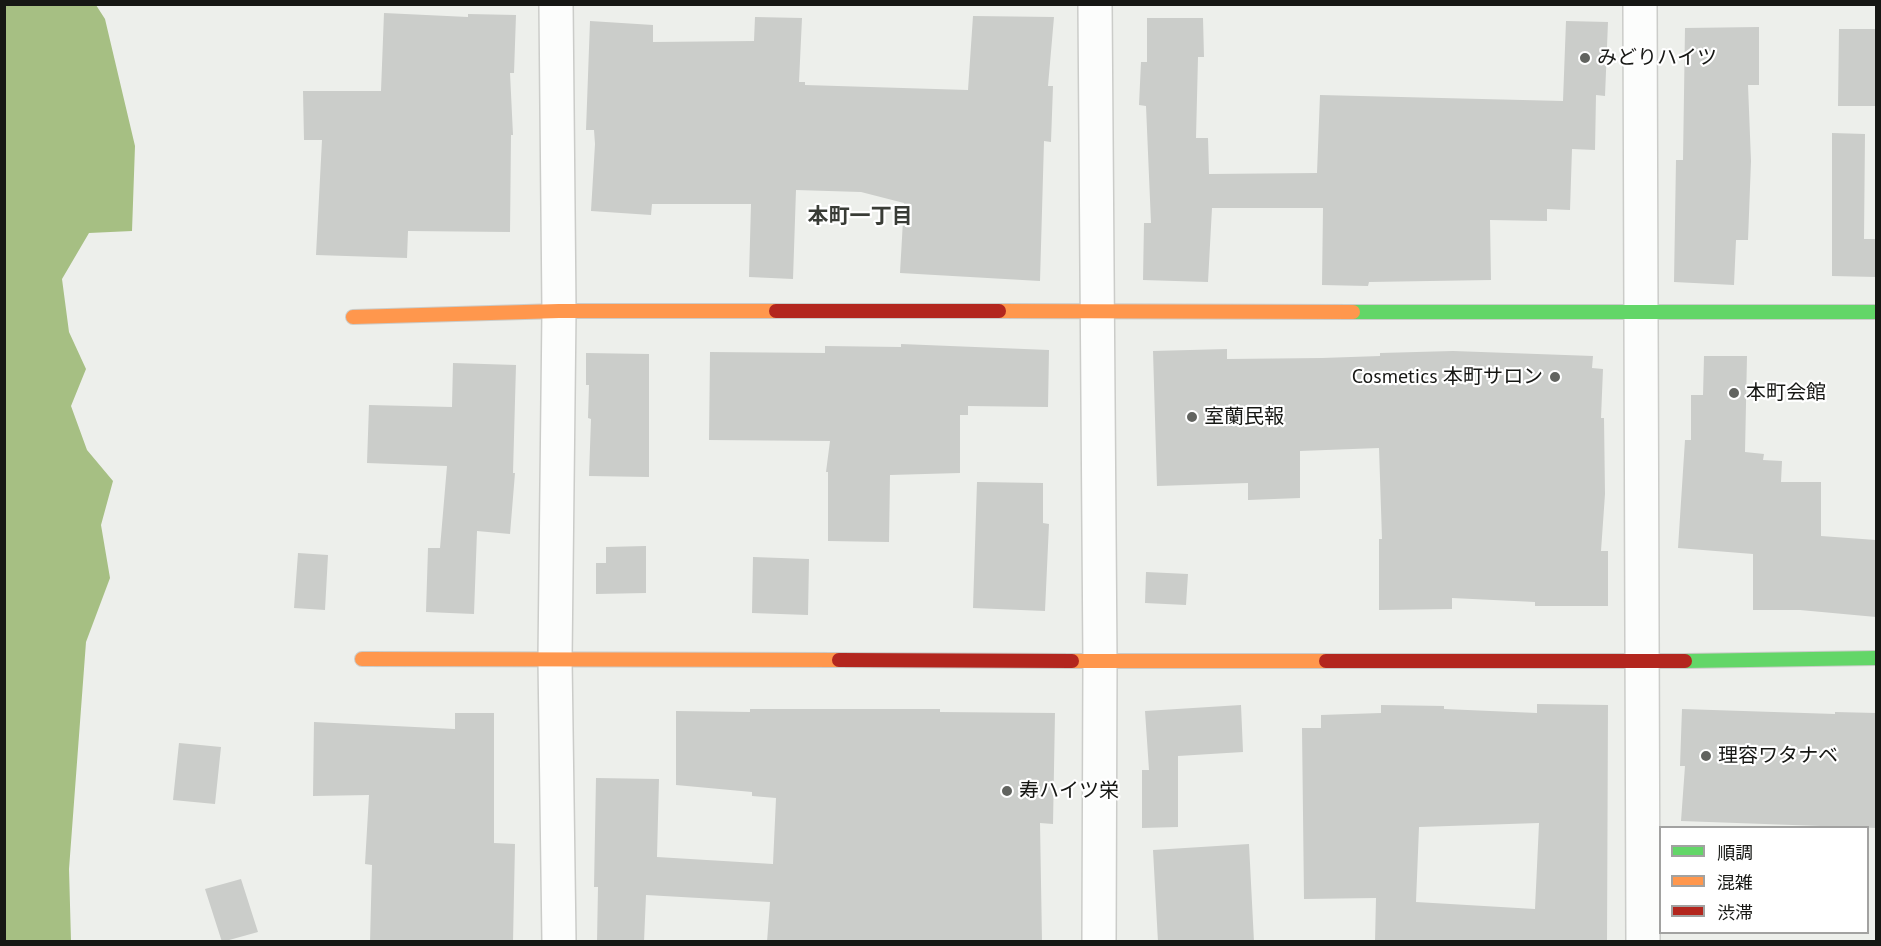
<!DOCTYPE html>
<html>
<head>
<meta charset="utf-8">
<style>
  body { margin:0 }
  #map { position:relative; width:1881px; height:946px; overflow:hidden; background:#edefeb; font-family:"PT Sans","Noto Sans JP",sans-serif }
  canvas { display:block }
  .frame { position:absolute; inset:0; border:6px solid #161714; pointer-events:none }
  .legend { position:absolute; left:1659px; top:826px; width:210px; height:108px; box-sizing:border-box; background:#fff; border:2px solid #a2a2a1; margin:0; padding:8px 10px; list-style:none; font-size:18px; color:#161714 }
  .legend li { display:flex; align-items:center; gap:12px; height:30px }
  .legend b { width:30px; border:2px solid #a2a2a1 }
</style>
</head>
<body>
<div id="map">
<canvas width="1881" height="946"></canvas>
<div class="frame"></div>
<ul class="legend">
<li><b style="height:8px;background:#63d668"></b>順調</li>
<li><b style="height:8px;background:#ff974d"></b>混雑</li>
<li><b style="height:8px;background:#b3261e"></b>渋滞</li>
</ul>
</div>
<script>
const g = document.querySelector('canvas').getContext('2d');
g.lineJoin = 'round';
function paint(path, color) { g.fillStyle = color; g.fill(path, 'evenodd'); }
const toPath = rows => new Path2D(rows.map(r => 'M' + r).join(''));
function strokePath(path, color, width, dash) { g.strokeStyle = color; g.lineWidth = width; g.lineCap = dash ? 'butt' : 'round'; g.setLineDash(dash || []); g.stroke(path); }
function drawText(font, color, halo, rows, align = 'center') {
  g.font = font + ' "PT Sans","Noto Sans JP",sans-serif'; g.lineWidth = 4.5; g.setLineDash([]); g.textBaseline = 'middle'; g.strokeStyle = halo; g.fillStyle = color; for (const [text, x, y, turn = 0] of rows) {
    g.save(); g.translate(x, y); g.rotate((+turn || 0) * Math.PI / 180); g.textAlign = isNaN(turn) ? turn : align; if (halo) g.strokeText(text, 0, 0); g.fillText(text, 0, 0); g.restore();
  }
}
paint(toPath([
  [5,4,96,5,105,19,135,146,132,231,89,233,62,279,69,332,86,369,71,406,87,450,113,481,101,525,110,578,86,642,69,869,71,941,5,941]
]), '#a6bf83');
paint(toPath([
  [384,13,468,17,468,14,516,15,514,73,510,73,513,135,511,135,510,232,408,231,407,258,316,255,322,140,304,140,303,91,381,91],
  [973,16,1054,17,1048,86,1053,86,1051,142,1044,141,1040,281,900,273,904,203,861,192,796,190,793,279,749,277,751,204,652,204,651,215,591,211,595,144,594,130,586,130,590,21,653,25,653,42,754,41,755,17,802,18,799,82,805,82,805,85,968,90],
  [1147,18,1203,18,1204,57,1198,57,1196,138,1208,138,1209,174,1317,173,1320,95,1563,101,1566,21,1608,22,1605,96,1596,95,1595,150,1572,149,1570,210,1547,209,1547,221,1490,220,1491,280,1369,282,1368,286,1322,285,1323,208,1212,208,1208,282,1143,280,1144,223,1151,223,1146,106,1139,105,1141,62,1147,62],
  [1759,27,1759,85,1748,85,1751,161,1748,240,1736,240,1734,285,1674,282,1676,160,1683,160,1685,28],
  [1839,29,1876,29,1876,106,1838,106],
  [1832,133,1865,134,1864,239,1876,239,1876,277,1832,276],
  [901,344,1049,350,1048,407,968,406,968,415,960,415,960,473,890,475,889,542,828,541,828,472,826,472,830,441,709,440,710,352,825,353,825,346,901,347],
  [1227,349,1227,359,1322,358,1380,356,1380,353,1453,351,1593,356,1592,368,1603,369,1601,418,1604,418,1605,494,1601,551,1608,551,1608,606,1535,606,1535,602,1452,598,1452,609,1379,610,1379,539,1382,539,1379,448,1300,451,1300,498,1248,500,1248,483,1157,486,1153,351],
  [586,353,649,354,649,477,589,476,591,419,588,418,589,385,586,385],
  [1704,356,1747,356,1745,452,1764,454,1763,460,1782,461,1781,482,1821,482,1821,536,1876,540,1876,617,1800,610,1753,610,1753,554,1678,548,1685,440,1691,440,1691,395,1703,395],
  [453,363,516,365,513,473,515,473,510,534,477,531,474,614,426,612,428,548,440,548,447,466,367,463,369,405,452,407],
  [977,482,1043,483,1043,523,1049,524,1045,611,973,608],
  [646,546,646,593,596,594,596,563,606,563,606,547],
  [298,553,328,555,325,610,294,608],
  [753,557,809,559,808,615,752,613],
  [1146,572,1188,574,1186,605,1145,603],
  [1537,704,1608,705,1607,942,1375,942,1376,898,1304,899,1302,728,1321,728,1321,715,1381,713,1381,705,1444,706,1444,709,1537,713],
  [1539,823,1535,909,1416,902,1419,827],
  [1241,705,1243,752,1178,756,1178,827,1142,828,1142,770,1149,770,1145,711],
  [750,709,940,709,940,712,1055,713,1053,824,1040,823,1042,942,767,942,770,902,646,895,644,942,597,942,598,887,594,887,596,778,659,779,657,857,773,864,776,798,752,796,752,792,676,785,676,711,750,712],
  [1682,709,1835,714,1835,712,1876,713,1876,828,1681,821,1685,766,1680,766],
  [455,713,494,713,494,843,515,844,513,942,370,942,372,865,365,864,369,795,313,796,314,722,455,729],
  [179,743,221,747,215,804,173,800],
  [1249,844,1254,942,1158,942,1153,850],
  [241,879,258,932,222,942,205,889]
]), '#cbcdca');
const street = toPath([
  [556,4,559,311,555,659,559,942],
  [1095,4,1100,662,1099,942],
  [1640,4,1643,942]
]);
const fast = toPath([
  [1353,312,1876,312],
  [1685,661,1876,658]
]);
const slow = toPath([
  [999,311,1353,312],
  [353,317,559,311,776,311],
  [362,659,839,660],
  [1072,661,1326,661]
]);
const jam = toPath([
  [776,311,999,311],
  [839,660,1072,661],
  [1326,661,1685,661]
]);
strokePath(street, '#cbccc9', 36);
strokePath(fast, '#cbccc9', 16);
strokePath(slow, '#cbccc9', 16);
strokePath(jam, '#cbccc9', 16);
strokePath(street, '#fcfdfc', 33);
strokePath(fast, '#63d668', 14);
strokePath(slow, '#ff974d', 14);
strokePath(jam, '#b3261e', 14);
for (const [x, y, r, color] of [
  [1585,58,6,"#61635f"],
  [1555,377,6,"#61635f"],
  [1734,393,6,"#61635f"],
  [1192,417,6,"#61635f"],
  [1706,756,6,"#61635f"],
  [1007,791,6,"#61635f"]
]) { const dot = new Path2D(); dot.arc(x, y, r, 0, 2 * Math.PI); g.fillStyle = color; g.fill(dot); strokePath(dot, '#fff', 2); }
drawText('20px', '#161714', '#fff', [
  ["みどりハイツ",1597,58],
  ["Cosmetics 本町サロン",1543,377,"right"],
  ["本町会館",1746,393],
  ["室蘭民報",1204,417],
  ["理容ワタナベ",1718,756],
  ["寿ハイツ栄",1019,791]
], 'left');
drawText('bold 21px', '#393c36', '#fff', [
  ["本町一丁目",860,217]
]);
</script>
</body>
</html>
